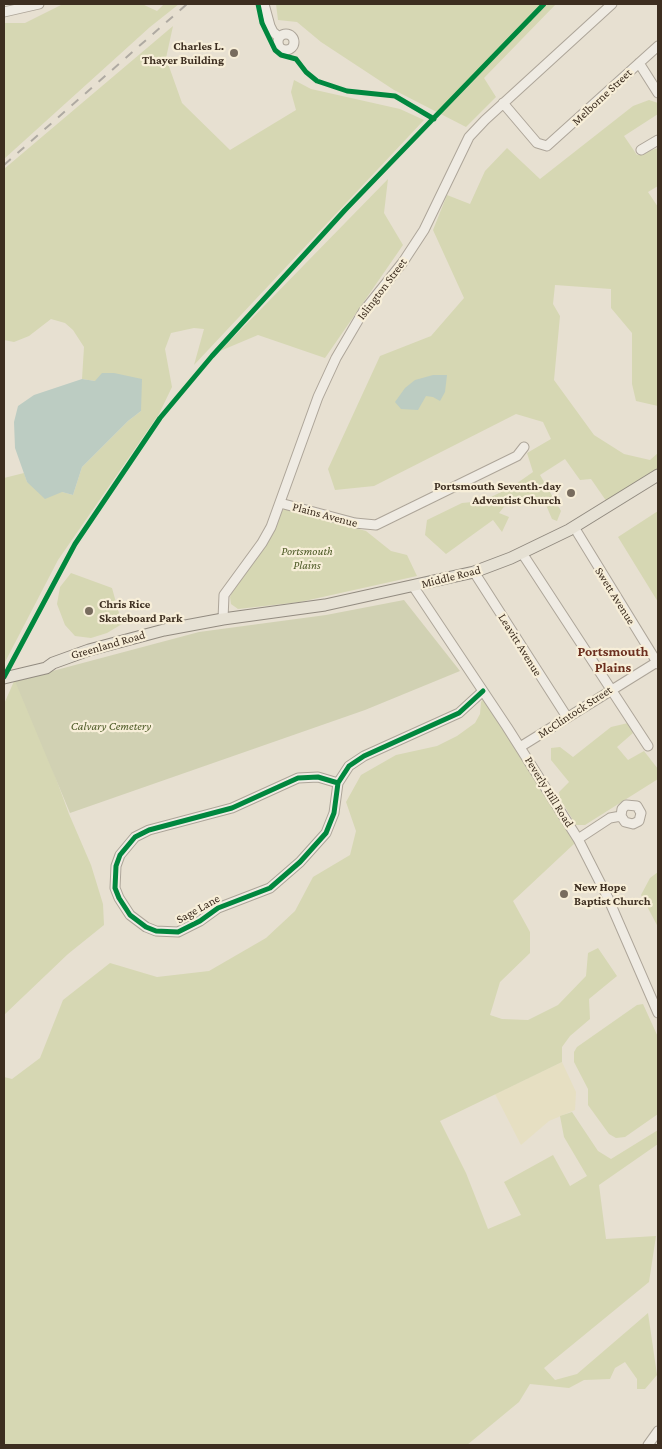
<!DOCTYPE html>
<html>
<head>
<meta charset="utf-8">
<style>
  body { margin:0 }
  #map { position:relative; width:662px; height:1449px; overflow:hidden; background:#e7e0d1; font-family:"Crimson Pro",serif }
  canvas { display:block }
  .frame { position:absolute; inset:0; border:5px solid #3d2e20; pointer-events:none }
</style>
</head>
<body>
<div id="map">
<canvas width="662" height="1449"></canvas>
<div class="frame"></div>
</div>
<script>
const g = document.querySelector('canvas').getContext('2d');
g.lineJoin = 'round';
function paint(path, color) { g.fillStyle = color; g.fill(path, 'evenodd'); }
const toPath = rows => new Path2D(rows.map(r => 'M' + r).join(''));
function strokePath(path, color, width, dash) { g.strokeStyle = color; g.lineWidth = width; g.lineCap = dash ? 'butt' : 'round'; g.setLineDash(dash || []); g.stroke(path); }
function drawText(font, color, halo, rows, align = 'center') {
  g.font = font + ' "Crimson Pro",serif'; g.lineWidth = 4.5; g.setLineDash([]); g.textBaseline = 'middle'; g.strokeStyle = halo; g.fillStyle = color; for (const [text, x, y, turn = 0] of rows) {
    g.save(); g.translate(x, y); g.rotate((+turn || 0) * Math.PI / 180); g.textAlign = isNaN(turn) ? turn : align; if (halo) g.strokeText(text, 0, 0); g.fillText(text, 0, 0); g.restore();
  }
}
paint(toPath([
  [562,1062,576,1092,575,1110,549,1121,521,1145,495,1094]
]), '#e6dfc2');
paint(toPath([
  [63,4,142,4,157,11,164,4,179,4,150,27,4,159,4,23,25,23],
  [276,4,556,4,484,78,496,97,466,127,394,90,321,42,297,22,278,20],
  [173,26,166,58,182,103,230,150,296,110,291,92,294,80,311,89,400,109,424,120,194,365,204,329,194,328,171,333,165,349,172,387,159,414,58,560,4,664,4,478,24,473,27,482,73,495,82,467,128,421,141,411,95,381,82,379,84,347,73,330,65,323,51,319,29,336,14,342,4,340,4,169],
  [649,100,658,103,658,114,624,136,637,155,658,148,658,186,648,192,658,207,658,406,636,401,632,384,632,333,611,308,611,289,555,285,553,304,560,316,554,380,594,435,624,454,650,460,658,453,658,469,607,502,591,479,580,480,565,459,540,475,561,511,557,521,552,519,543,498,511,498,499,513,509,517,502,532,493,520,446,554,425,535,427,520,462,503,483,501,513,486,533,472,527,453,551,439,543,422,516,414,374,486,335,490,328,469,380,356,431,336,464,298,433,230,447,195,470,204,485,171,507,148,540,179,633,106],
  [388,179,384,213,403,245,325,358,258,335,220,351],
  [284,509,366,531,391,551,407,555,417,576,300,602,238,609,231,604,230,597,234,587,271,536,280,513],
  [658,511,658,602,618,537],
  [71,573,112,588,122,624,107,633,91,638,75,636,65,625,57,604,60,587],
  [15,679,39,732,69,814,91,865,103,904,104,925,68,954,4,1015,4,704],
  [483,699,504,728,575,843,513,901,530,932,530,953,500,982,490,1015,502,1019,528,1020,558,1005,586,976,588,953,598,948,617,976,589,999,590,1019,570,1036,562,1047,562,1062,440,1121,466,1173,488,1229,521,1215,504,1182,553,1155,570,1186,587,1176,564,1137,560,1116,572,1112,598,1151,611,1159,658,1130,658,1144,599,1185,606,1239,656,1236,649,1282,544,1368,555,1380,577,1374,648,1313,657,1375,645,1389,637,1389,637,1379,625,1362,615,1368,610,1379,584,1380,569,1388,530,1384,519,1402,467,1445,4,1445,4,1077,12,1079,40,1058,63,1000,110,963,157,977,209,971,266,938,295,911,313,877,350,855,356,831,346,802,361,775,396,755,437,746,457,736,475,723,480,714,481,702],
  [628,723,633,733,617,747,628,760,644,751,658,769,658,779,585,825,576,825,560,799,559,792,569,782,551,760,551,748,560,747,573,757,611,727],
  [658,872,658,927,641,895,650,878],
  [643,1004,658,1037,658,1114,625,1137,616,1138,609,1134,588,1105,588,1089,574,1062,574,1052,577,1047,637,1005]
]), '#d6d7b3');
paint(toPath([
  [404,600,460,671,365,710,70,813,15,681,199,632,326,615]
]), '#d1d1b3');
paint(toPath([
  [102,373,114,373,142,379,141,411,128,421,82,467,73,495,62,492,45,499,27,482,15,448,14,422,18,406,34,395,82,379,95,381],
  [433,375,447,375,445,392,440,401,433,397,426,396,418,410,401,409,395,402,405,388,415,380]
]), '#bcccc2');
const minor = toPath([
  [264,4,270,26,273,32,279,37],
  [4,12,39,4],
  '278 42a8 8 0 1 1 16 0a8 8 0 1 1-16 0Z',
  [639,63,658,93],
  [503,103,537,143,547,146,658,46],
  [641,150,658,140],
  [280,503,355,523,376,525,517,456,524,447],
  [574,527,658,664],
  [522,553,648,746],
  [474,572,567,717],
  [413,586,507,727,578,839,608,898,658,1013],
  [223,619,224,595,262,543,271,527,318,397,336,358,363,312,403,262,424,230,469,137,485,120,612,4],
  [520,747,657,662],
  [338,783,318,777,298,778,232,808,149,830,135,837,120,855,116,866,115,888,119,898,130,915,146,927,156,931,178,932,200,921,218,908,270,888,300,862,326,833,334,813,338,783,349,766,364,756,459,713,483,691],
  [578,839,610,818,621,816,622,809,626,805,637,806,641,813,639,821,633,824,625,822,621,816],
  [648,1445,658,1431]
]);
const major = toPath([
  [4,678,46,668,53,663,89,650,164,630,223,619,325,605,474,572,511,558,569,530,658,475]
]);
strokePath(minor, '#ada599', 11);
strokePath(major, '#928b80', 13);
strokePath(minor, '#efebe3', 9);
strokePath(major, '#e6e1d4', 11);
strokePath(toPath([
  [4,165,187,4]
]), '#afaaa2', 2, [9, 9]);
strokePath(toPath([
  [258,4,262,23,275,50,281,55,296,59,306,72,317,81,347,91,395,96,434,119],
  [4,677,75,544,160,418,212,356,345,210,544,4],
  [338,783,318,777,298,778,232,808,149,830,135,837,120,855,116,866,115,888,119,898,130,915,146,927,156,931,178,932,200,921,218,908,270,888,300,862,326,833,334,813,338,783,349,766,364,756,459,713,483,691]
]), '#00873e', 5);
for (const [x, y, r, color] of [
  [234,53,5,"#786c5e"],
  [571,493,5,"#786c5e"],
  [89,611,5,"#786c5e"],
  [564,894,5,"#786c5e"]
]) { const dot = new Path2D(); dot.arc(x, y, r, 0, 2 * Math.PI); g.fillStyle = color; g.fill(dot); strokePath(dot, '#f7eed8', 2); }
drawText('bold 12px', '#3d2e20', '#f7eed8', [
  ["Charles L.",224,46],
  ["Thayer Building",224,60],
  ["Portsmouth Seventh-day",561,486],
  ["Adventist Church",561,500],
  ["Chris Rice",99,604,"left"],
  ["Skateboard Park",99,618,"left"],
  ["New Hope",574,887,"left"],
  ["Baptist Church",574,901,"left"]
], 'right');
drawText('12px', '#3d2e20', '#f7eed8', [
  ["Melborne Street",602,97,-43],
  ["Islington Street",382,289,-53],
  ["Plains Avenue",325,515,15],
  ["Middle Road",451,577,-14],
  ["Swett Avenue",615,596,58],
  ["Greenland Road",108,645,-16],
  ["Leavitt Avenue",520,645,58],
  ["McClintock Street",575,712,-33],
  ["Peverly Hill Road",549,792,58],
  ["Sage Lane",198,909,-29]
]);
drawText('italic 12px', '#4d5a26', '#f7eed8', [
  ["Portsmouth",307,551],
  ["Plains",307,565],
  ["Calvary Cemetery",111,726]
]);
drawText('bold 14px', '#6b2e1e', '#f7eed8', [
  ["Portsmouth",613,652],
  ["Plains",613,668]
]);
</script>
</body>
</html>
